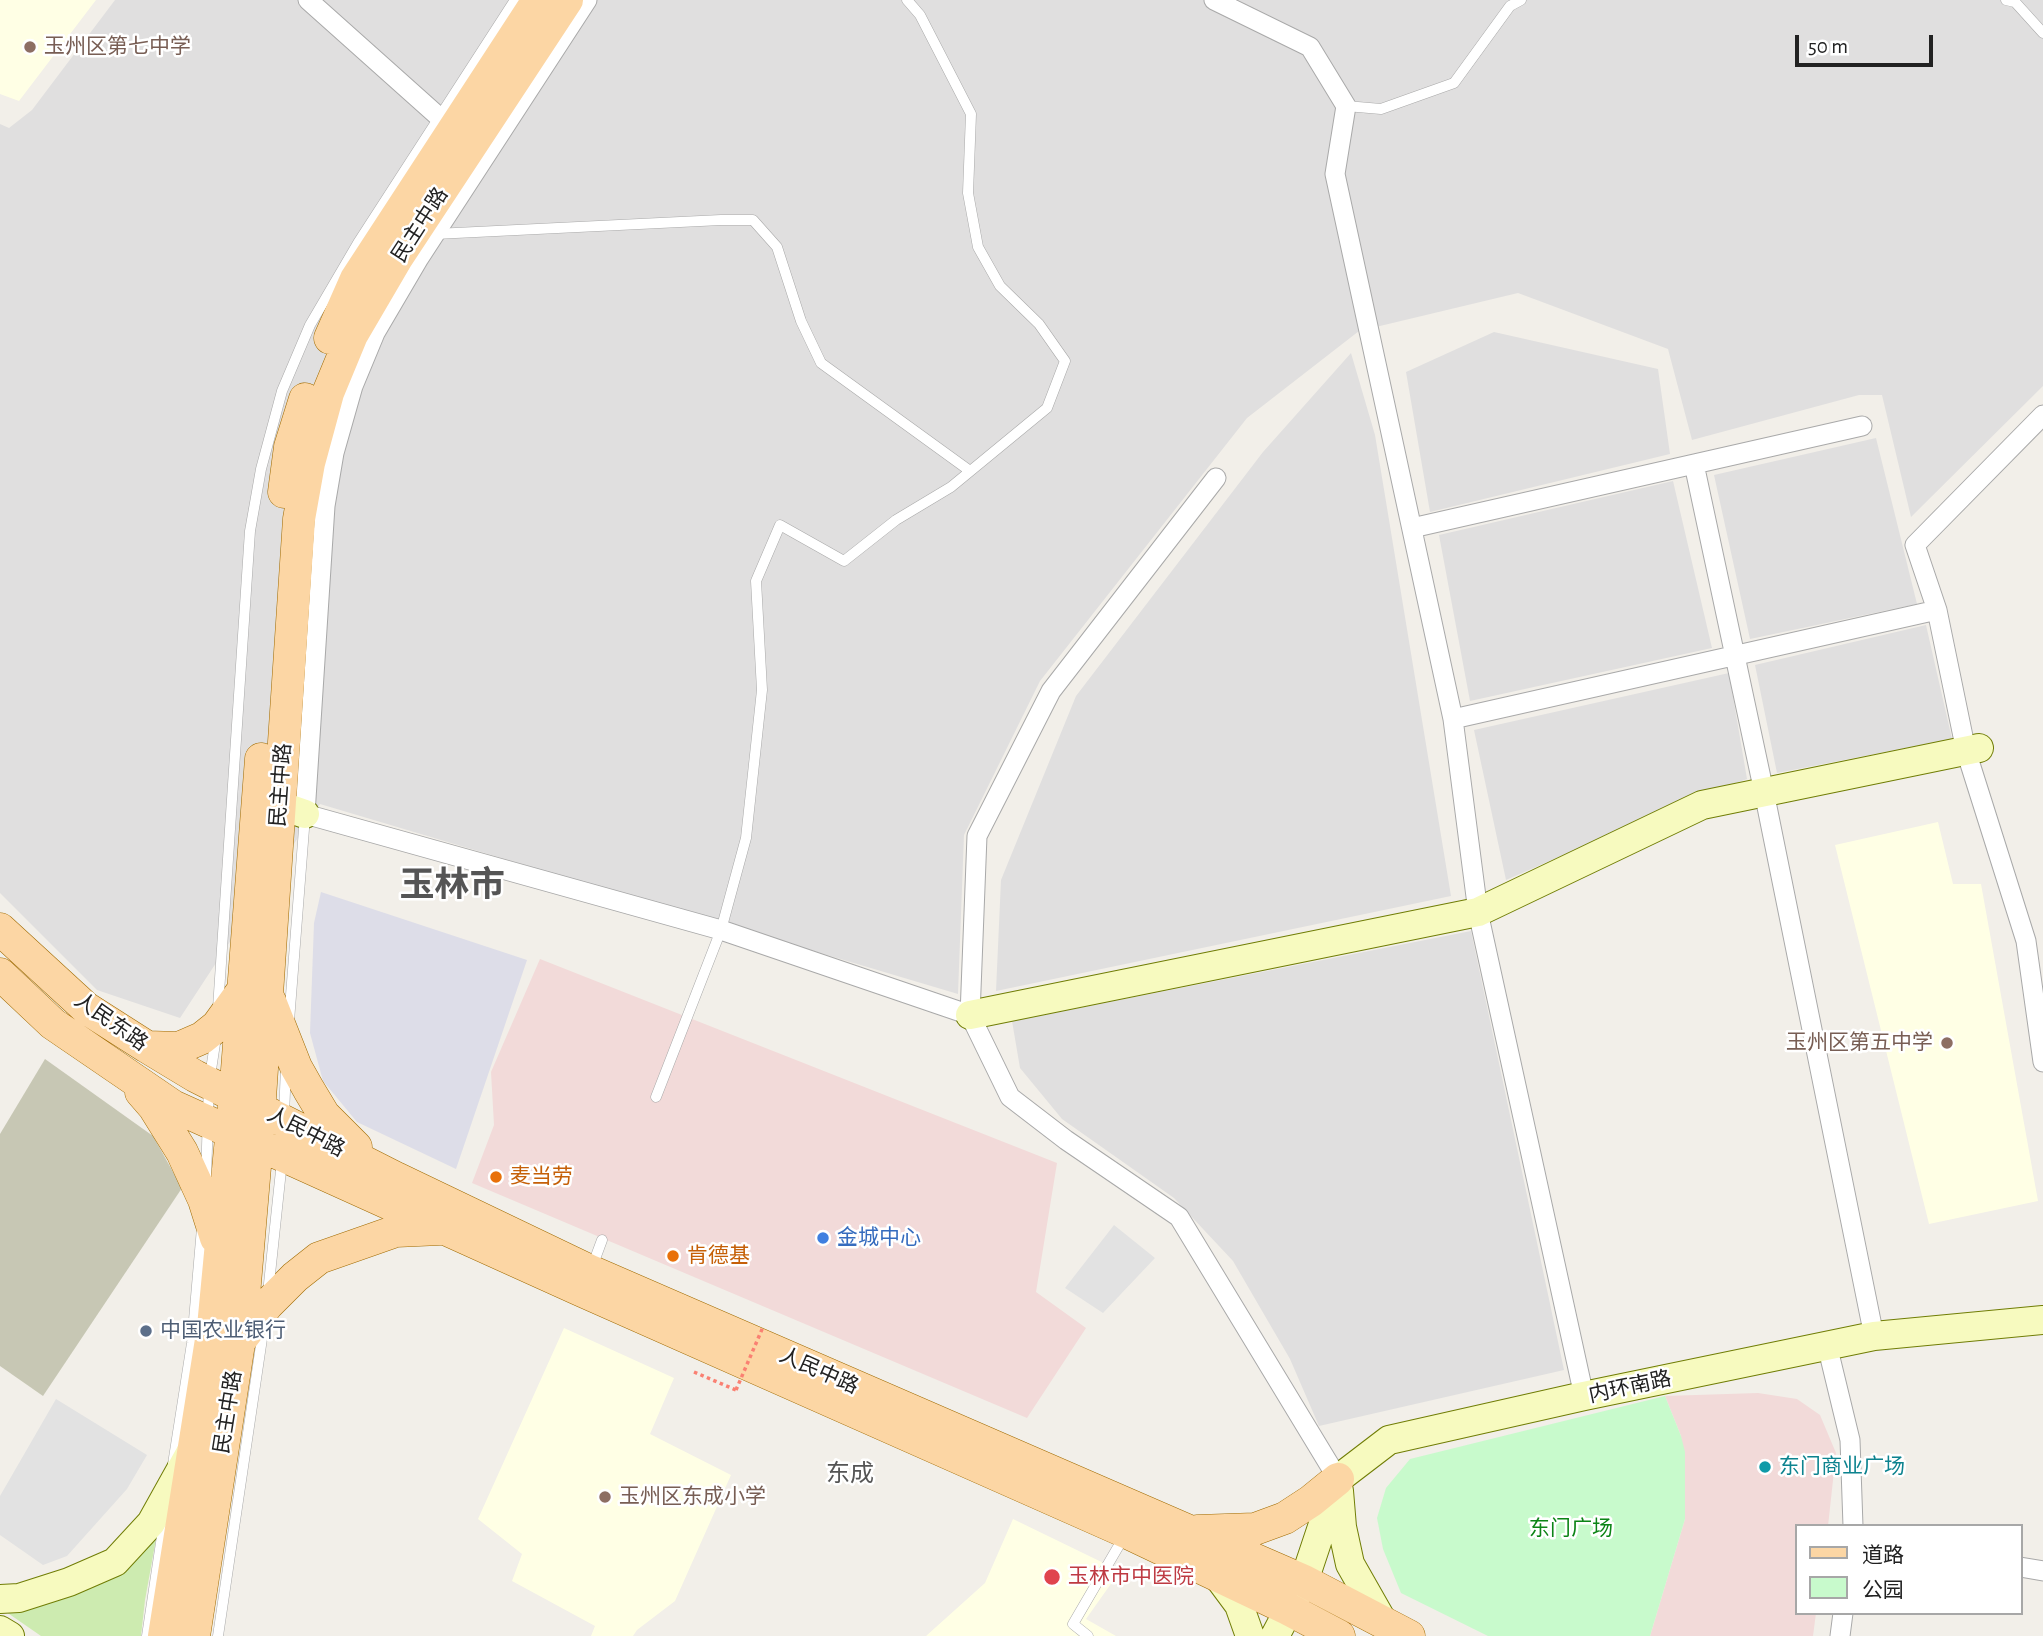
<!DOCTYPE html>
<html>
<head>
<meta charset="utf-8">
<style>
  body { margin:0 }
  #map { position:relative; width:2043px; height:1636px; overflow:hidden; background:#f2efe9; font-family:"Alegreya Sans","Noto Sans SC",sans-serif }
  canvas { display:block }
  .legend { position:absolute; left:1795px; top:1524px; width:228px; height:91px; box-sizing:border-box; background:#fff; border:2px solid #a7a7a7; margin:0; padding:9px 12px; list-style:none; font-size:21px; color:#222 }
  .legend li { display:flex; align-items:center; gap:14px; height:35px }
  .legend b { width:35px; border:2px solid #a7a7a7 }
  .scale { position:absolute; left:1795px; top:35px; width:138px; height:32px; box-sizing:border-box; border:4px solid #222; border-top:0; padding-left:9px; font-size:21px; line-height:24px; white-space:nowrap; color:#222; -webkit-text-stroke:5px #fff; paint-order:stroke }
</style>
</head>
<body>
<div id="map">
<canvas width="2043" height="1636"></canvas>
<ul class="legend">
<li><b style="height:9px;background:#fcd6a4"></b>道路</li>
<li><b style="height:19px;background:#c8facc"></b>公园</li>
</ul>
<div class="scale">50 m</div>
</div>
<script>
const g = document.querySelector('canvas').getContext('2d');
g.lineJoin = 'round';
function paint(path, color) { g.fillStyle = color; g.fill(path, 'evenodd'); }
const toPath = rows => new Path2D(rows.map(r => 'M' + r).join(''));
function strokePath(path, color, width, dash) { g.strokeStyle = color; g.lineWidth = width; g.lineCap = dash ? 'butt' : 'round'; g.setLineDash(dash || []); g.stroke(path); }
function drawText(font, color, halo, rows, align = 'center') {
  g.font = font + ' "Alegreya Sans","Noto Sans SC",sans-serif'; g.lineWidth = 5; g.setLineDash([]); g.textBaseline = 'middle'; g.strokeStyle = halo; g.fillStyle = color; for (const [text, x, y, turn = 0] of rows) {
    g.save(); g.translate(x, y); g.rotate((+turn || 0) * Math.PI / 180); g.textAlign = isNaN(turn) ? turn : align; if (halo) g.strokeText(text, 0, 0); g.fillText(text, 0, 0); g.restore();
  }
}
paint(toPath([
  [115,0,2043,0,2043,386,1911,517,1882,395,1859,395,1692,440,1668,349,1518,293,1359,331,1247,418,1040,681,964,835,958,994,320,804,180,1018,97,990,0,893,0,124,9,128,32,110],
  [1494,332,1658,369,1670,454,1430,512,1406,372],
  [1351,353,1375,435,1451,896,996,991,1001,880,1076,696,1263,452],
  [1876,438,1917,604,1750,639,1714,475],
  [1673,481,1712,648,1470,701,1439,535],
  [1926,625,1952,739,1777,773,1755,665],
  [1729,673,1747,779,1696,797,1506,880,1474,730],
  [1471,931,1564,1370,1319,1426,1290,1359,1233,1261,1174,1198,1062,1119,1020,1068,1012,1021]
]), '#e0dfdf');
paint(toPath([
  [540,959,1057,1163,1036,1292,1086,1328,1027,1418,472,1183,494,1125,491,1072],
  [1758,1393,1797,1399,1820,1415,1836,1453,1828,1526,1796,1526,1796,1613,1816,1613,1813,1636,1650,1636,1685,1519,1681,1436,1665,1396]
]), '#f2dad9');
paint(toPath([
  [0,0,96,0,19,101,0,94],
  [1938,822,1953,884,1981,884,2038,1201,1929,1224,1835,845],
  [564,1328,674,1378,650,1434,731,1475,675,1601,637,1630,633,1636,591,1636,595,1626,512,1581,522,1554,478,1519],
  [1013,1519,1120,1571,1086,1619,1116,1636,926,1636,985,1583]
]), '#ffffe5');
paint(toPath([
  [45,1059,153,1136,182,1188,43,1396,0,1366,0,1134]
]), '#c7c7b4');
paint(toPath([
  [158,1528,145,1600,141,1636,41,1636,2,1609]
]), '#cdebb0');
paint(toPath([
  [1665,1396,1681,1436,1685,1452,1685,1519,1650,1636,1488,1636,1401,1593,1383,1549,1377,1518,1386,1488,1410,1459]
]), '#c8facc');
paint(toPath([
  [1114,1225,1155,1258,1103,1313,1065,1288],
  [56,1399,147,1455,127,1489,67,1556,43,1565,0,1535,0,1496]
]), '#e2e2e2');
paint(toPath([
  [321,892,527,960,456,1169,357,1122,323,1081,310,1033,314,923]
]), '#dddde8');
const lane = toPath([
  [2006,0,2015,2,2043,33],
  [1346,106,1381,109,1454,83,1510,6,1521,0],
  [435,234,721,220,753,220,777,247,801,321,821,363,970,471],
  [218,1008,250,531,261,469,282,391,310,325,358,243,515,0],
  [289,1021,305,816],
  [656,1097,721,930,746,838,762,690,756,581,780,525,844,561,896,520,951,487,1047,408,1065,361,1039,324,1000,286,978,247,968,193,971,114,920,15,907,0],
  [284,1115,286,1067],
  [206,1179,209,1083,216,1037],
  [592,1267,602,1240],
  [268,1293,282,1161],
  [173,1464,192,1343,202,1228],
  [147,1636,165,1516],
  [218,1636,264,1325],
  [1088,1636,1073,1624,1125,1535]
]);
const street = toPath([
  [308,0,439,117],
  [587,0,419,258,375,333,353,386,334,453,325,506,305,814,721,930,970,1015],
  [1214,0,1310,47,1346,106,1335,174,1453,719,1478,912,1584,1396],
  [2043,415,1915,545,1937,610,1966,751,2026,941,2043,1062],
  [1694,464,1764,792,1874,1336],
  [1216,478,1051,691,977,836,970,1015,1010,1097,1066,1140,1179,1217,1338,1479],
  [1412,528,1862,426],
  [1453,719,1937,610],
  [1827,1345,1850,1440,1853,1526],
  [2020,1567,2043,1571],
  [1840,1636,1843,1613]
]);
const secondary = toPath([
  [279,805,305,814],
  [970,1015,1478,912,1702,805,1979,748],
  [1339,1491,1342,1527,1350,1564,1383,1622],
  [1216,1574,1239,1605,1250,1636],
  [0,1599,19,1598,69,1582,115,1562,151,1523,190,1453],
  [0,1630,10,1636],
  [1275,1636,1304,1581,1338,1479,1389,1440,1584,1396,1874,1336,2043,1320]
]);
const primary = toPath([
  [330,338,356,279,538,0],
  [284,492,290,447,305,399],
  [0,929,86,1008,147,1047,195,1076,396,1178,590,1271,1304,1581,1409,1636],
  [0,974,53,1024,173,1106,580,1290,1126,1532,1288,1609,1339,1636],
  [270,1001,296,1067,309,1090,324,1115,356,1147],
  [147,1047,179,1048,202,1038,217,1026,243,990],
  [141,1092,154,1107,182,1152,204,1200,216,1238],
  [239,1342,267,1305,295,1277,319,1258,396,1231,440,1229],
  [1197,1531,1255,1529,1285,1518,1311,1501,1338,1479],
  [164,1636,213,1327,235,1096,261,759],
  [194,1636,241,1330,257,1143,299,519,309,463,328,393,352,335,397,258,567,0]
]);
strokePath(lane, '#a9a9a9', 11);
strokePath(street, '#a9a9a9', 21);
strokePath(secondary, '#707d05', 30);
strokePath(primary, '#a06b00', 33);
strokePath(toPath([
  [694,1372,736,1390]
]), '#fa8072', 3.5, [3.5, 3.5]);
strokePath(lane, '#fff', 10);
strokePath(street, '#fff', 19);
strokePath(secondary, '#f7fabf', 28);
strokePath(primary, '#fcd6a4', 32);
strokePath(toPath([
  [736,1390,763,1327]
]), '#fa8072', 3.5, [3.5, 3.5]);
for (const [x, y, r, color] of [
  [30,47,7,"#8d6e63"],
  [1947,1043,7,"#8d6e63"],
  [496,1177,7,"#e8710a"],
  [823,1238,7,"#3f7fe0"],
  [673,1256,7,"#e8710a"],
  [146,1331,7,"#5c6f8a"],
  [1765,1467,7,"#0f9aa8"],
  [605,1497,7,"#8d6e63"],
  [1052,1577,9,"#e0444e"]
]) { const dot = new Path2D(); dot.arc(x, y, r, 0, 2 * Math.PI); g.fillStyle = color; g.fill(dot); strokePath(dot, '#fff', 2.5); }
drawText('21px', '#785e54', '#fff', [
  ["玉州区第七中学",44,47],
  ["玉州区第五中学",1933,1043,"right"],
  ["玉州区东成小学",619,1497]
], 'left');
drawText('21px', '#222', '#fff', [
  ["民主中路",420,225,-57],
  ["民主中路",281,785,-86],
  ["人民东路",111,1022,35],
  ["人民中路",306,1132,27],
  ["人民中路",819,1371,24],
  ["内环南路",1630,1387,-12],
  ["民主中路",228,1412,-81]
]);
drawText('21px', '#c56008', '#fff', [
  ["麦当劳",510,1177],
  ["肯德基",687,1256]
], 'left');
drawText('21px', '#366cbe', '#fff', [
  ["金城中心",837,1238]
], 'left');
drawText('21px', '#4e5e75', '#fff', [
  ["中国农业银行",160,1331]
], 'left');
drawText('21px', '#0d838f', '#fff', [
  ["东门商业广场",1779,1467]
], 'left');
drawText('21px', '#0c8416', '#fff', [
  ["东门广场",1571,1529]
]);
drawText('21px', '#be3a42', '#fff', [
  ["玉林市中医院",1068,1577]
], 'left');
drawText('24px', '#555', '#fff', [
  ["东成",850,1474]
]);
drawText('bold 35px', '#555', '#fff', [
  ["玉林市",452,885]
]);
</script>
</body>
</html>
